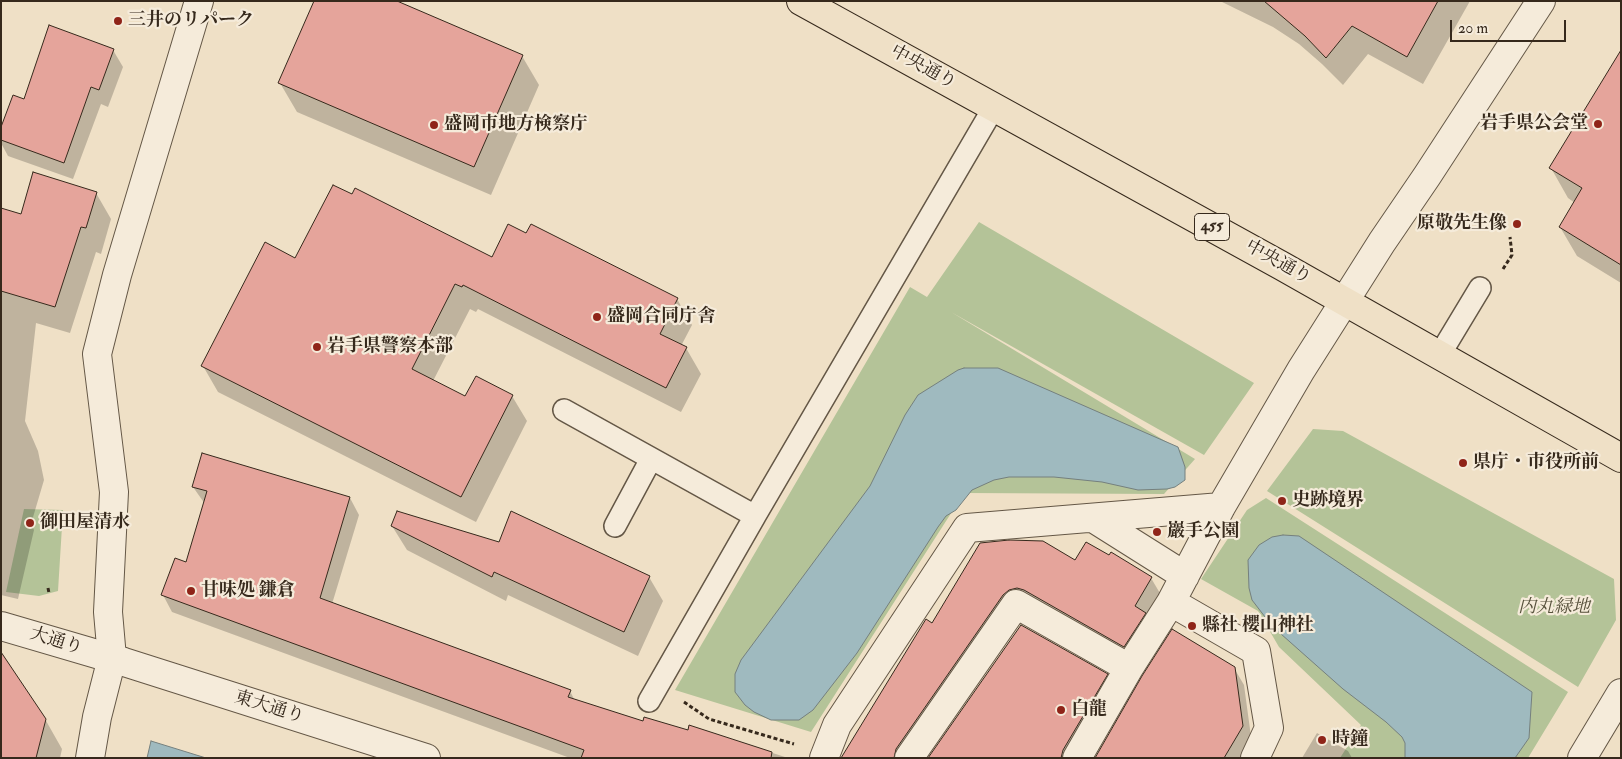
<!DOCTYPE html>
<html>
<head>
<meta charset="utf-8">
<style>
  body { margin:0 }
  #map { position:relative; width:1622px; height:759px; overflow:hidden; background:#efe0c6; font-family:"IM FELL Double Pica",serif }
  canvas { display:block }
  .frame { position:absolute; inset:0; border:2px solid #36291c; pointer-events:none }
  .scale { position:absolute; left:1450px; top:20px; width:116px; height:22px; box-sizing:border-box; border:2px solid #36291c; border-top:0; padding-left:6px; font-size:15px; line-height:18px; white-space:nowrap; color:#36291c; -webkit-text-stroke:4px #f5ebda; paint-order:stroke }
</style>
</head>
<body>
<div id="map">
<canvas width="1622" height="759"></canvas>
<div class="frame"></div>
<div class="scale">20 m</div>
</div>
<script>
const g = document.querySelector('canvas').getContext('2d');
g.lineJoin = 'round';
function paint(path, color) { g.fillStyle = color; g.fill(path, 'evenodd'); }
const toPath = rows => new Path2D(rows.map(r => 'M' + r).join(''));
function strokePath(path, color, width, dash) { g.strokeStyle = color; g.lineWidth = width; g.lineCap = dash ? 'butt' : 'round'; g.setLineDash(dash || []); g.stroke(path); }
function drawText(font, color, halo, rows, align = 'center') {
  g.font = font + ' "IM FELL Double Pica","Noto Serif JP",serif'; g.lineWidth = 4.5; g.setLineDash([]); g.textBaseline = 'middle'; g.strokeStyle = halo; g.fillStyle = color; for (const [text, x, y, turn = 0] of rows) {
    g.save(); g.translate(x, y); g.rotate((+turn || 0) * Math.PI / 180); g.textAlign = isNaN(turn) ? turn : align; if (halo) g.strokeText(text, 0, 0); g.fillText(text, 0, 0); g.restore();
  }
}
paint(toPath([
  [979,222,1254,383,1204,455,951,312,1195,459,1164,494,964,493,811,732,675,690,910,287,927,297],
  [1313,429,1343,431,1614,579,1616,620,1578,687,1267,491],
  [1266,498,1568,692,1528,758,1340,758,1361,725,1279,647,1258,611,1201,579,1247,510],
  [24,509,63,510,58,591,39,596,6,592]
]), '#b4c398');
const water = toPath([
  [964,368,998,368,1178,447,1185,467,1185,480,1175,487,1167,489,1138,490,1102,482,1054,477,1009,477,994,480,972,490,956,510,946,516,938,527,857,653,813,710,799,720,771,720,754,712,745,705,735,692,735,674,741,660,870,486,905,415,918,395,958,370,964,368],
  [1283,535,1299,536,1532,692,1529,738,1515,758,1405,758,1405,743,1402,737,1386,722,1343,689,1272,626,1252,600,1249,588,1248,560,1259,545,1272,537,1283,535],
  [151,741,206,758,147,758,151,741]
]);
paint(water, '#9fbabf');
strokePath(water, '#75807e', 1);
paint(toPath([
  [1220,1,1470,1,1423,84,1368,54,1343,85,1322,64,1299,44,1273,27],
  [113,50,123,67,108,107,101,104,73,179,8,156,1,143,1,130,25,101],
  [522,56,539,85,491,195,297,112,280,83],
  [1621,82,1621,283,1577,256,1560,227,1575,203,1568,198,1551,168],
  [96,193,111,219,101,254,96,252,70,333,36,323,25,421,38,451,44,480,31,524,34,530,18,599,1,595,1,210,22,216],
  [492,258,677,299,692,325,681,346,686,348,701,374,681,412,478,309,476,312,470,309,433,381,466,398,512,396,527,421,476,522,218,392,203,366,295,259],
  [193,487,350,498,359,515,332,604,570,691,575,701,643,722,688,732,690,726,788,758,570,758,172,612,163,595,187,564,205,504],
  [392,526,649,577,663,601,638,656,508,595,506,601,407,550],
  [981,544,1075,562,1109,557,1111,554,1151,578,1161,595,1134,663,1026,605,911,758,844,758,932,624],
  [1234,668,1244,685,1252,744,1243,758,1097,758],
  [1107,675,1117,692,1078,758,930,758],
  [45,719,62,749,60,758,1,758],
  [1317,733,1348,751,1352,758,1302,758]
]), '#0003');
const building = toPath([
  [314,1,397,1,523,55,474,167,278,83,314,1],
  [1264,1,1438,1,1407,57,1352,26,1326,58,1305,36,1264,1],
  [49,25,114,49,99,90,91,87,64,163,1,140,1,127,13,95,24,99,49,25],
  [1621,50,1621,265,1559,227,1582,188,1549,168,1621,50],
  [33,172,97,192,86,228,81,227,55,307,1,291,1,208,21,214,33,172],
  [333,185,352,194,355,188,492,257,508,224,526,233,531,224,678,298,660,334,687,347,666,388,463,285,462,287,455,284,412,369,465,396,476,376,513,395,461,497,201,366,265,242,295,258,333,185],
  [202,453,350,497,320,598,571,690,568,697,643,721,644,717,688,730,689,725,772,752,771,758,581,758,584,750,161,595,175,558,186,562,207,491,192,487,202,453],
  [397,511,499,542,511,511,650,576,624,632,494,572,492,577,391,526,397,511],
  [1009,540,1043,541,1075,560,1086,542,1109,555,1111,552,1152,577,1135,606,1146,613,1124,647,1024,590,1017,588,1009,590,1003,595,896,749,894,758,841,758,926,619,932,623,980,543,1009,540],
  [1021,625,1108,674,1063,750,1061,758,928,758,1021,625],
  [1172,629,1235,667,1243,726,1224,758,1095,758,1142,676,1172,629],
  [1,652,46,719,36,758,1,758,1,652]
]);
paint(building, '#e5a49b');
strokePath(building, '#36291c', 1);
const service = toPath([
  [1439,356,1480,288],
  [564,410,755,516,994,107],
  [615,526,651,459],
  [649,701,755,516]
]);
const minor = toPath([
  [1093,518,1185,576],
  [1171,602,1256,651,1269,728,1255,758],
  [1,626,124,662,426,758],
  [824,758,837,725,967,528,1221,507],
  [909,758,1016,604,1129,668],
  [1077,758,1129,668,1171,602,1221,507,1301,370,1382,242,1427,176,1541,1],
  [1582,758,1621,693]
]);
const tertiary = toPath([
  [90,758,97,717,112,658,108,612,114,492,97,354,117,275,199,1]
]);
const trunk = toPath([
  [801,1,1282,266,1621,458]
]);
strokePath(service, '#645746', 24);
strokePath(minor, '#645746', 30);
strokePath(tertiary, '#645746', 30);
strokePath(trunk, '#36291c', 30);
strokePath(toPath([
  [1503,269,1512,255,1510,237],
  [48,588,49,593],
  [684,702,709,719,794,744]
]), '#36291c', 3, [4, 2.5]);
strokePath(service, '#f5ebda', 21);
strokePath(minor, '#f5ebda', 28);
strokePath(tertiary, '#f5ebda', 28);
strokePath(trunk, '#efe0c6', 28);
for (const [x, y, r, color] of [
  [118,21,5,"#8f2418"],
  [1598,124,5,"#8f2418"],
  [434,125,5,"#8f2418"],
  [1517,224,5,"#8f2418"],
  [597,317,5,"#8f2418"],
  [317,347,5,"#8f2418"],
  [1463,463,5,"#8f2418"],
  [1282,501,5,"#8f2418"],
  [30,523,5,"#8f2418"],
  [1157,532,5,"#8f2418"],
  [191,591,5,"#8f2418"],
  [1192,626,5,"#8f2418"],
  [1061,710,5,"#8f2418"],
  [1322,740,5,"#8f2418"]
]) { const dot = new Path2D(); dot.arc(x, y, r, 0, 2 * Math.PI); g.fillStyle = color; g.fill(dot); strokePath(dot, '#f5ebda', 2); }
for (const [x, y, w] of [
  [1212,227,35]
]) { const box = new Path2D(); box.roundRect(x - w / 2, y - 13.5, w, 27, 4); g.fillStyle = '#f5ebda'; g.fill(box); strokePath(box, '#36291c', 1); }
drawText('bold 16px', '#36291c', null, [
  ["455",1212,227]
]);
drawText('bold 18px', '#36291c', '#f5ebda', [
  ["三井のリパーク",128,21],
  ["岩手県公会堂",1588,124,"right"],
  ["盛岡市地方検察庁",444,125],
  ["原敬先生像",1507,224,"right"],
  ["盛岡合同庁舎",607,317],
  ["岩手県警察本部",327,347],
  ["県庁・市役所前",1473,463],
  ["史跡境界",1292,501],
  ["御田屋清水",40,523],
  ["巖手公園",1167,532],
  ["甘味処 鎌倉",201,591],
  ["縣社 櫻山神社",1202,626],
  ["白龍",1071,710],
  ["時鐘",1332,740]
], 'left');
drawText('18px', '#36291c', '#f5ebda', [
  ["中央通り",923,68,29],
  ["中央通り",1278,263,29],
  ["大通り",56,642,17],
  ["東大通り",269,708,17]
]);
drawText('italic 18px', '#56503b', '#f5ebda', [
  ["内丸緑地",1554,608]
]);
</script>
</body>
</html>
